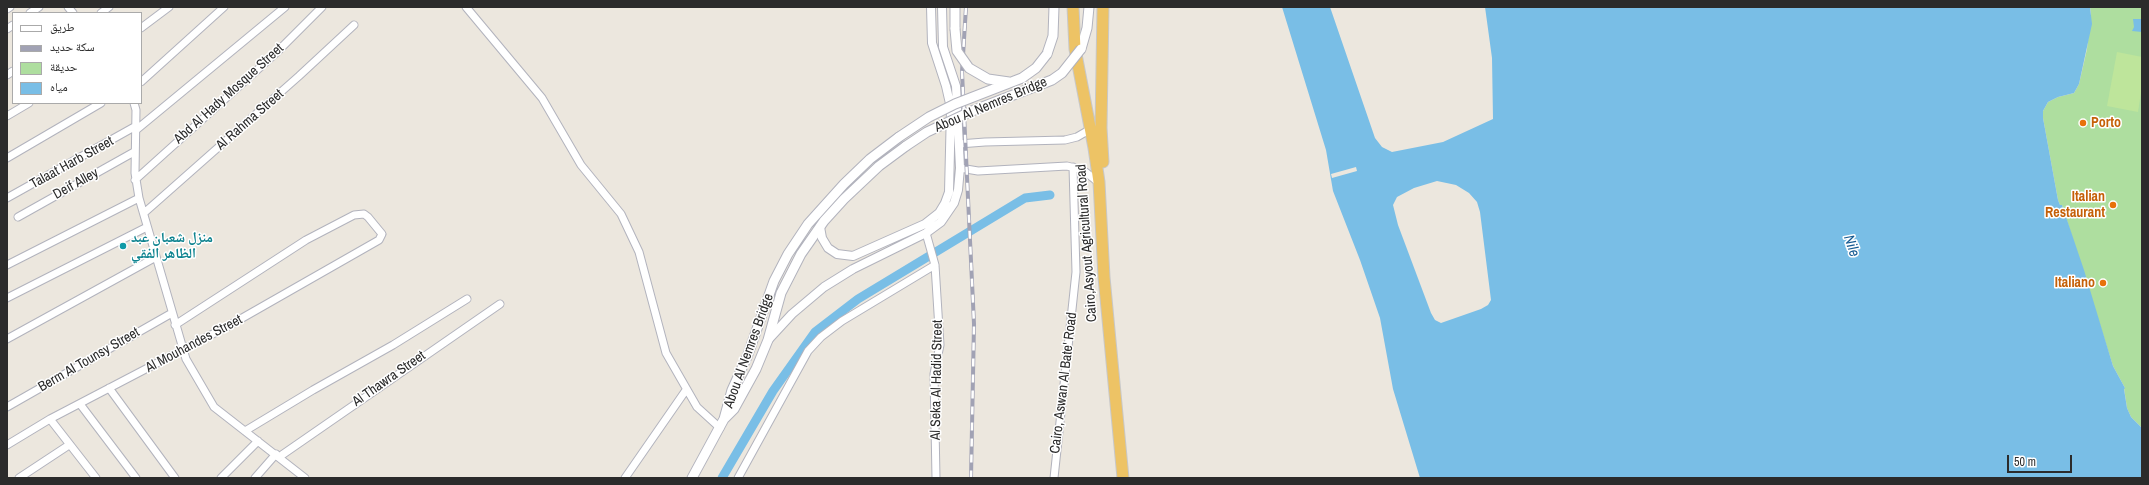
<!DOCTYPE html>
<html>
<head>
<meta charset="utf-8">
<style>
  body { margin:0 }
  #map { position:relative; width:2149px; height:485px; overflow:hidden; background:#ece7de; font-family:"Archivo Narrow","Noto Naskh Arabic",sans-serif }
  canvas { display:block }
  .frame { position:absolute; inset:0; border:8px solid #2b2b2b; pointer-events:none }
  .legend { position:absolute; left:12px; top:12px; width:130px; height:92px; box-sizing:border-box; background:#fff; border:1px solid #aaa; margin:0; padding:5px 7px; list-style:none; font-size:12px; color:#2b2b2b }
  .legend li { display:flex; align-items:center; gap:8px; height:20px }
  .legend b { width:20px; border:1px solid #aaa }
  .scale { position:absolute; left:2007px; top:455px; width:65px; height:18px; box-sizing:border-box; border:2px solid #2b2b2b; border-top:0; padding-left:5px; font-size:12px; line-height:14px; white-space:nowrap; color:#2b2b2b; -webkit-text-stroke:3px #fff; paint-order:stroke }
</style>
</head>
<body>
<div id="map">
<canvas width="2149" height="485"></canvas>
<div class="frame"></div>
<ul class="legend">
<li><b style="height:5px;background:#fff"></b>طريق</li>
<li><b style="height:5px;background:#a1a2b4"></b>سكة حديد</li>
<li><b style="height:11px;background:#aede9f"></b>حديقة</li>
<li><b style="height:11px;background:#79bee6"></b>مياه</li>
</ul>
<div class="scale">50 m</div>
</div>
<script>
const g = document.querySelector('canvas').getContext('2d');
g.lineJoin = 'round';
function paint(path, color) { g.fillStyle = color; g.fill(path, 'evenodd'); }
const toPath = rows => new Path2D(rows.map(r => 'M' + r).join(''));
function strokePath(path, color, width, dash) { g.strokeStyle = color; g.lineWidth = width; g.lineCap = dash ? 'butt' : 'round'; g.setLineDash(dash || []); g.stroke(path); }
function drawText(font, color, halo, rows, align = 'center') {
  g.font = font + ' "Archivo Narrow","Noto Naskh Arabic",sans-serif'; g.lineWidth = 3; g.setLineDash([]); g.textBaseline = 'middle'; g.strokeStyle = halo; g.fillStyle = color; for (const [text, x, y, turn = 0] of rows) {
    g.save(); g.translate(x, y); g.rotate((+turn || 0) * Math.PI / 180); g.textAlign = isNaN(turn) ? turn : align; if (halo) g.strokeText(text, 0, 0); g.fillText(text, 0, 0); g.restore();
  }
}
paint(toPath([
  [2090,7,2142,7,2142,428,2131,417,2127,408,2124,388,2125,388,2113,366,2062,205,2060,205,2058,200,2043,118,2043,111,2048,102,2058,97,2074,93,2079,84,2087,49,2091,14]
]), '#aede9f');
paint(toPath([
  [2117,52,2142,57,2142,86,2138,112,2107,106]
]), '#bee59b');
paint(toPath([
  [1282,7,1330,7,1375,138,1382,147,1392,152,1443,142,1493,119,1492,58,1485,7,2090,7,2092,24,2079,84,2074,93,2058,97,2048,102,2043,111,2043,118,2058,200,2060,205,2062,205,2084,270,2113,366,2125,388,2124,389,2127,408,2131,417,2142,428,2142,478,1420,478,1393,389,1380,318,1360,260,1333,191,1326,150],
  [1437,181,1456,185,1469,193,1477,202,1480,212,1491,300,1488,305,1481,309,1441,323,1435,320,1431,313,1398,225,1393,205,1397,197,1414,188],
  [2133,19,2142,19,2142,32,2132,31,2134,27]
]), '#79bee6');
paint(toPath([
  [1356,167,1357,171,1332,178,1331,174]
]), '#ece7de');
strokePath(toPath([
  [722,478,773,391,815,332,858,299,1025,198,1050,195]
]), '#79bee6', 9);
const minor = toPath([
  [68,7,73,13],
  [466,7,542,98,581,165,621,214,639,252,666,353,697,407,720,428],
  [7,9,10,7],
  [30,13,39,7],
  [101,13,109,7],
  [141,28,169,7],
  [7,29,13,25],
  [7,75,13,71],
  [141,82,224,7],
  [134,103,136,110,135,173,139,198,186,359,214,407,305,478],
  [7,116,29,103],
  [136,130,285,7],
  [959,144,985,142,1065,140,1077,137,1089,130],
  [7,158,101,103],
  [960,168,978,171,1067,166,1083,170,1098,182],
  [135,180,276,53,322,7],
  [7,198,136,126],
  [144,213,299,76,354,25],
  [18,217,134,152],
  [926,233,935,265,940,345,934,374,936,478],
  [7,265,139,198],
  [7,298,147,227],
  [7,339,156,257],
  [109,388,175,478],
  [80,404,136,478],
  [7,407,172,313],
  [50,419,96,478],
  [245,431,313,390,393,345,467,299],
  [7,445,50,419,230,325,379,240,382,234,368,217,364,214,354,215,306,240,175,325],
  [279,457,500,304],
  [19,478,69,445],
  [221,478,258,441],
  [255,478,276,454],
  [625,478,686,390],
  [738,478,808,351,821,337,842,321,935,265],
  [1054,478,1076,272,1073,167]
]);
const tertiary = toPath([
  [820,227,822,238,828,248,837,254,853,256,925,224,939,213,945,203,949,192,951,108,946,86,932,43,931,7],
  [768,340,792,314,824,287,853,269,926,233,941,222,954,203,958,190,960,168,956,86,943,47,942,7]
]);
const secondary = toPath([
  [955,29,955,7],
  [1081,49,1087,28,1089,7],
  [1047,54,1053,36,1054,7],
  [724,419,732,390,747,357,774,281,788,254,808,224,844,184,870,159,899,137],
  [692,478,724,419,734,409,756,369,768,340,781,293,801,254,824,221,844,199,879,166,906,146]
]);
const trunk = toPath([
  [1073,7,1075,49,1094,148,1099,182,1104,277,1123,478],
  [1103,7,1101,128,1103,162]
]);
strokePath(minor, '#b2b3bd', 9);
strokePath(tertiary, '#b2b3bd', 10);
strokePath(secondary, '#b2b3bd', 11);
strokePath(trunk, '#c8c8c8', 13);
strokePath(minor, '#fff', 7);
strokePath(tertiary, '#fff', 8);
strokePath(secondary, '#fff', 9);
strokePath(trunk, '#edc365', 11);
const rail = toPath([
  [966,7,962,72,974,324,971,478]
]);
strokePath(rail, '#a1a2b4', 4);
strokePath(rail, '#fff', 2.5, [8]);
const secondaryBridge = toPath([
  [955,29,957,51,969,68,988,79,1009,82],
  [899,137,929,117,955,104,1022,78,1036,68,1047,54],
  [906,146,927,132,972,111,1052,80,1062,73,1081,49]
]);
strokePath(secondaryBridge, '#b2b3bd', 11, []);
strokePath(secondaryBridge, '#fff', 9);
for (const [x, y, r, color] of [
  [2083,123,4,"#e8710a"],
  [2113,205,4,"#e8710a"],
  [123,246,4,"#0f9aa8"],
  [2103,283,4,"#e8710a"]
]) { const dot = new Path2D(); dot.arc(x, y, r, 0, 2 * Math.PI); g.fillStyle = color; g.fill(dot); strokePath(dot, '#fff', 1.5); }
drawText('14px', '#2b2b2b', '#fff', [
  ["Abd Al Hady Mosque Street",229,94,-42],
  ["Abou Al Nemres Bridge",991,105,-23],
  ["Al Rahma Street",250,120,-41],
  ["Talaat Harb Street",72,163,-29],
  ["Deif Alley",76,184,-29],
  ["Cairo,Asyout Agricultural Road",1087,243,-94],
  ["Al Mouhandes Street",194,344,-28],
  ["Abou Al Nemres Bridge",749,351,-70],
  ["Berm Al Tounsy Street",89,360,-30],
  ["Al Thawra Street",389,379,-35],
  ["Al Seka Al Hadid Street",937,380,-89],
  ["Cairo, Aswan Al Bate' Road",1064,383,-83]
]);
drawText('bold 14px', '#c56008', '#fff', [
  ["Porto",2091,123,"left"],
  ["Italian",2105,197],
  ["Restaurant",2105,213],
  ["Italiano",2095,283]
], 'right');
drawText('bold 14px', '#0d838f', '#fff', [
  ["منزل شعبان عبد",131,238],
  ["الظاهر الفقي",131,254]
], 'left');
drawText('italic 15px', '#175c93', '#fff', [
  ["Nile",1851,246,71]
]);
</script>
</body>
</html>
